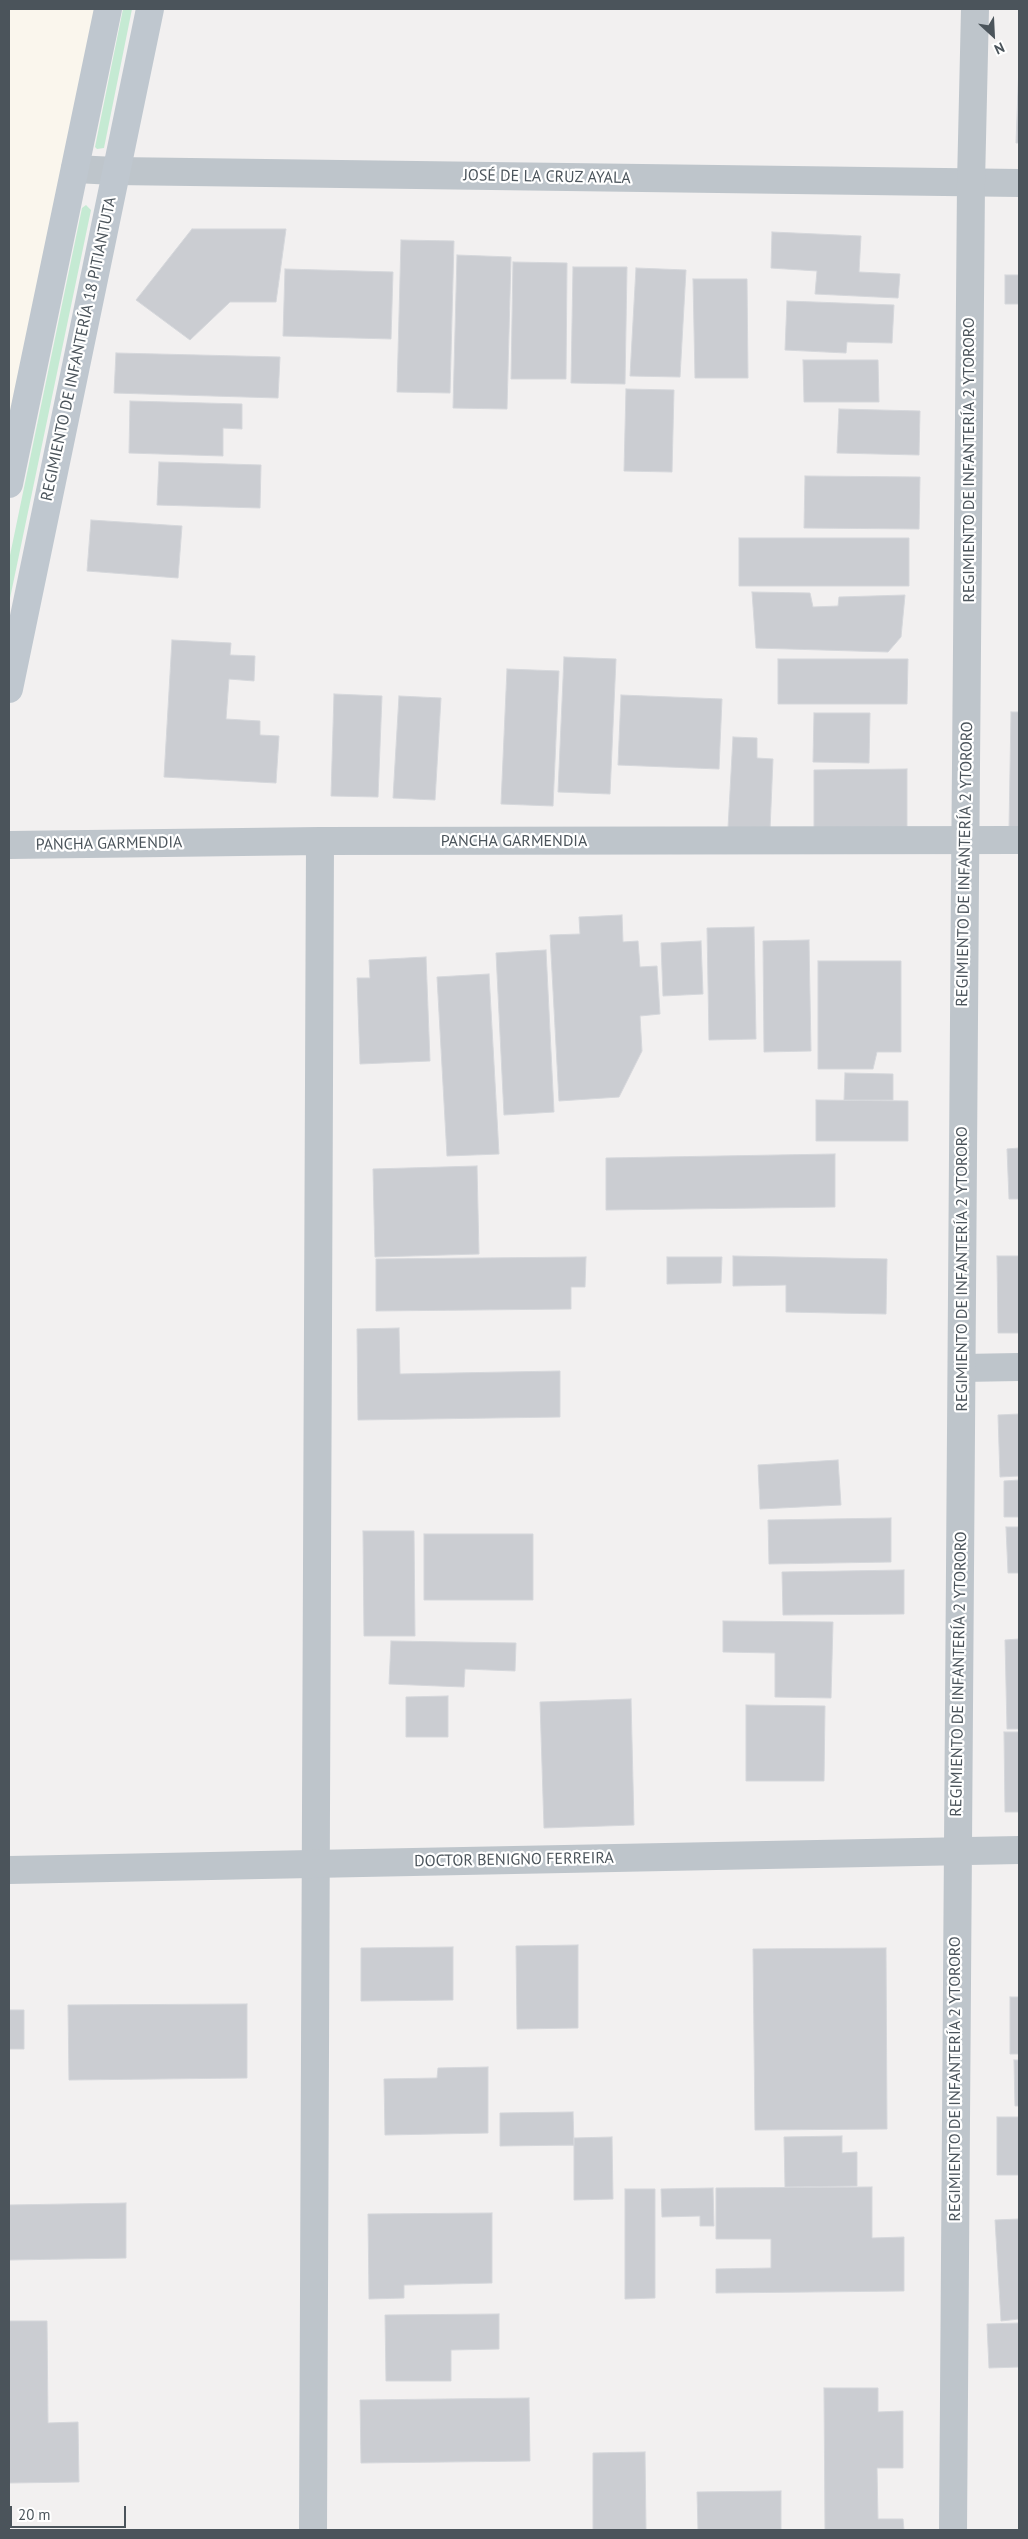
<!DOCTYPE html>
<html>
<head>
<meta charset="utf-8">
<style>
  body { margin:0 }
  #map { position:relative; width:1028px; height:2539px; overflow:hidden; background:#f2f0f0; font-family:"PT Sans",sans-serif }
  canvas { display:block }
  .frame { position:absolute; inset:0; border:10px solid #4b545b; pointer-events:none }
  .north { position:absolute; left:968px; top:10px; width:50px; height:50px; -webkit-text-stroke:4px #fff; paint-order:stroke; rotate:155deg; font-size:14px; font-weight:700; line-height:20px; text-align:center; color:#4b545b }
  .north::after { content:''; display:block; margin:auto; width:18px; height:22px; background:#4b545b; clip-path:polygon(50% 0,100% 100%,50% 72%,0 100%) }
  .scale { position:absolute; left:10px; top:2506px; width:116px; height:22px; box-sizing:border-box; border:2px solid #4b545b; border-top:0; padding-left:6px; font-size:15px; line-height:18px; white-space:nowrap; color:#4b545b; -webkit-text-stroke:4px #fff; paint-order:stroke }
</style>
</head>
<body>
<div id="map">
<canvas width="1028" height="2539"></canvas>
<div class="frame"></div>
<div class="north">N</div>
<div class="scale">20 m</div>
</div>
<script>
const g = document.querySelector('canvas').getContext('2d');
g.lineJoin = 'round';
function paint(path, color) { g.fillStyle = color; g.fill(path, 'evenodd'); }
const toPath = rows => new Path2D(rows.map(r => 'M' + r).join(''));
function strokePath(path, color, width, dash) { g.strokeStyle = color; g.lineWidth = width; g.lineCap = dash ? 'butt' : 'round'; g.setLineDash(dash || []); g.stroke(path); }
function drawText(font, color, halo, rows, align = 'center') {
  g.font = font + ' "PT Sans",sans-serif'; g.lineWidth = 4.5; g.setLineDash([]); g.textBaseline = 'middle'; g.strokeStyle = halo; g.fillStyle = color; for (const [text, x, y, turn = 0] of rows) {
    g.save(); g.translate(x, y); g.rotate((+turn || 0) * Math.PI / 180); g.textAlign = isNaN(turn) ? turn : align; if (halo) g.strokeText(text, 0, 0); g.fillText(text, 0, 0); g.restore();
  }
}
paint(toPath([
  [9,9,95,9,9,417]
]), '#faf6ed');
paint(toPath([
  [123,9,132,9,104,148,97,149,95,147],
  [86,205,91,210,9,603,9,560,82,208]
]), '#c5ead3');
const building = toPath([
  [1019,65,1019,143,1016,143,1019,65],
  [192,229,286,229,276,302,230,302,190,340,136,300,192,229],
  [772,232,861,236,859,272,900,274,898,298,815,294,817,271,771,268,772,232],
  [401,240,454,241,450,393,397,392,401,240],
  [457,255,511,257,507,409,453,408,457,255],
  [513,262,567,263,566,379,511,379,513,262],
  [573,267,627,267,625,384,571,383,573,267],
  [636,268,686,270,680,377,630,376,636,268],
  [285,269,393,272,391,339,283,336,285,269],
  [1005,275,1019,275,1019,304,1005,304,1005,275],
  [693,279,747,279,748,378,695,378,693,279],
  [787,301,894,305,892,343,847,342,846,353,785,350,787,301],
  [116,353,280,357,278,398,114,393,116,353],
  [803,360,878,360,879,402,804,402,803,360],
  [626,389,674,390,672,472,624,471,626,389],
  [130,401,242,404,242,429,223,428,223,456,129,453,130,401],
  [839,409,920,411,919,455,837,453,839,409],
  [159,462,261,465,260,508,157,505,159,462],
  [805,476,920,477,919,529,804,528,805,476],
  [91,520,182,526,178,578,87,571,91,520],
  [739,538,909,538,909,586,739,586,739,538],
  [752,592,810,593,813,607,838,606,839,597,905,595,901,637,888,652,756,648,752,592],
  [172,640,231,643,230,655,255,656,254,681,229,679,226,719,260,721,260,735,279,736,276,783,164,777,172,640],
  [564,657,616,659,610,794,558,792,564,657],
  [778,659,908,659,907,704,778,704,778,659],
  [507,669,559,671,553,806,501,804,507,669],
  [334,694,382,696,378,797,331,796,334,694],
  [621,695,722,699,719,769,618,765,621,695],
  [399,696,441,698,435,800,393,798,399,696],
  [1011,712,1019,712,1019,829,1009,829,1011,712],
  [814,713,870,713,869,763,813,762,814,713],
  [733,737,757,738,757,758,773,759,770,830,728,828,733,737],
  [907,769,907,832,814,832,814,770,907,769],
  [622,915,623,942,638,941,640,967,657,966,660,1014,640,1016,642,1051,619,1097,559,1101,550,935,580,934,579,917,622,915],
  [754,927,756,1039,709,1040,707,928,754,927],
  [809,940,811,1051,764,1052,763,941,809,940],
  [701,941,703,994,663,996,661,943,701,941],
  [546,950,554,1112,504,1115,496,953,546,950],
  [426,957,430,1061,360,1064,357,978,370,978,369,960,426,957],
  [818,961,901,961,901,1052,877,1052,873,1069,818,1069,818,961],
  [489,974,499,1154,447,1156,437,977,489,974],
  [845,1073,893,1074,893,1100,844,1100,845,1073],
  [816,1100,908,1101,908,1141,816,1141,816,1100],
  [1019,1148,1019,1199,1009,1199,1007,1149,1019,1148],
  [835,1154,835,1207,606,1210,606,1158,835,1154],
  [477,1166,479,1254,375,1257,373,1169,477,1166],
  [733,1256,887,1259,886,1314,786,1312,786,1285,733,1286,733,1256],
  [997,1256,1019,1256,1019,1333,998,1333,997,1256],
  [586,1257,585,1287,571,1287,571,1309,376,1311,376,1259,586,1257],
  [667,1257,722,1257,721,1283,667,1284,667,1257],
  [399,1328,400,1374,560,1371,560,1417,358,1420,357,1329,399,1328],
  [1019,1414,1019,1476,1000,1477,998,1415,1019,1414],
  [838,1460,841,1505,760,1509,758,1465,838,1460],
  [1019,1480,1019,1517,1004,1517,1004,1481,1019,1480],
  [891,1518,891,1562,769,1564,768,1520,891,1518],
  [1006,1527,1019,1527,1019,1573,1008,1573,1006,1527],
  [363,1531,414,1531,415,1636,364,1636,363,1531],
  [424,1534,533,1534,533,1600,424,1600,424,1534],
  [904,1570,904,1614,783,1615,782,1572,904,1570],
  [723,1621,833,1622,831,1698,775,1697,775,1653,723,1652,723,1621],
  [1019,1639,1019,1729,1007,1729,1005,1640,1019,1639],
  [391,1641,516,1643,515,1671,465,1669,464,1687,389,1684,391,1641],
  [448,1696,448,1737,406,1737,406,1697,448,1696],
  [631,1699,634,1825,544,1828,540,1702,631,1699],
  [746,1705,825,1706,824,1781,746,1781,746,1705],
  [1004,1732,1019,1732,1019,1812,1005,1812,1004,1732],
  [578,1945,578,2028,517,2029,516,1946,578,1945],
  [453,1947,453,2000,361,2001,361,1948,453,1947],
  [886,1948,887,2129,755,2130,753,1949,886,1948],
  [1010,1997,1019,1997,1019,2054,1010,2054,1010,1997],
  [247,2004,247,2078,69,2080,68,2005,247,2004],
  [9,2010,24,2010,24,2049,9,2049,9,2010],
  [1014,2060,1019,2060,1019,2106,1015,2106,1014,2060],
  [488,2067,488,2133,385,2135,384,2079,437,2078,438,2068,488,2067],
  [573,2112,574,2145,500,2146,500,2113,573,2112],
  [997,2117,1019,2117,1019,2175,997,2175,997,2117],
  [842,2136,842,2153,857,2152,857,2186,785,2187,784,2137,842,2136],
  [612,2137,613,2199,574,2200,574,2138,612,2137],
  [872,2187,872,2238,904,2237,904,2291,716,2293,716,2269,771,2268,771,2239,716,2239,716,2188,872,2187],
  [713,2188,714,2226,700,2226,700,2216,662,2217,661,2189,713,2188],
  [625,2189,655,2189,655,2298,625,2299,625,2189],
  [126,2203,126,2258,9,2260,9,2205,126,2203],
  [492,2213,492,2283,404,2285,404,2298,369,2299,368,2214,492,2213],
  [1019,2219,1019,2319,1001,2321,995,2220,1019,2219],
  [499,2314,499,2349,451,2350,451,2381,386,2381,385,2315,499,2314],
  [9,2321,47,2321,48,2423,78,2422,79,2482,9,2483,9,2321],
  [1019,2323,1019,2367,989,2368,987,2324,1019,2323],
  [824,2388,878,2388,878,2412,903,2411,903,2468,877,2468,878,2519,903,2519,904,2530,825,2530,824,2388],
  [529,2398,530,2461,361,2463,360,2400,529,2398],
  [645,2452,646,2530,593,2530,593,2453,645,2452],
  [781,2491,781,2530,698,2530,697,2492,781,2491]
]);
paint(building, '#cbcdd2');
strokePath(building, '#d5d7db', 1);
strokePath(toPath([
  [75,169,115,171,1019,183],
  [9,845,320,841,1019,840],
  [962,1368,1019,1367],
  [313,2530,320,841]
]), '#bec5cb', 28);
strokePath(toPath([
  [9,1870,1019,1850],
  [953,2530,965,881,971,183,975,9]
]), '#bec5cb', 28);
strokePath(toPath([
  [9,484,108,9],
  [9,689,150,9]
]), '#bfc7cf', 28);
drawText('16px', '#4b545b', '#fff', [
  ["JOSÉ DE LA CRUZ AYALA",547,177,1],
  ["REGIMIENTO DE INFANTERÍA 18 PITIANTUTA",79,349,-78],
  ["REGIMIENTO DE INFANTERÍA 2 YTORORO",969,460,-90],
  ["PANCHA GARMENDIA",514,841],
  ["PANCHA GARMENDIA",109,844,-1],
  ["REGIMIENTO DE INFANTERÍA 2 YTORORO",965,864,-89],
  ["REGIMIENTO DE INFANTERÍA 2 YTORORO",962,1269,-90],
  ["REGIMIENTO DE INFANTERÍA 2 YTORORO",959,1674,-89],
  ["DOCTOR BENIGNO FERREIRA",514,1860,-1],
  ["REGIMIENTO DE INFANTERÍA 2 YTORORO",955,2079,-90]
]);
</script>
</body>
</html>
